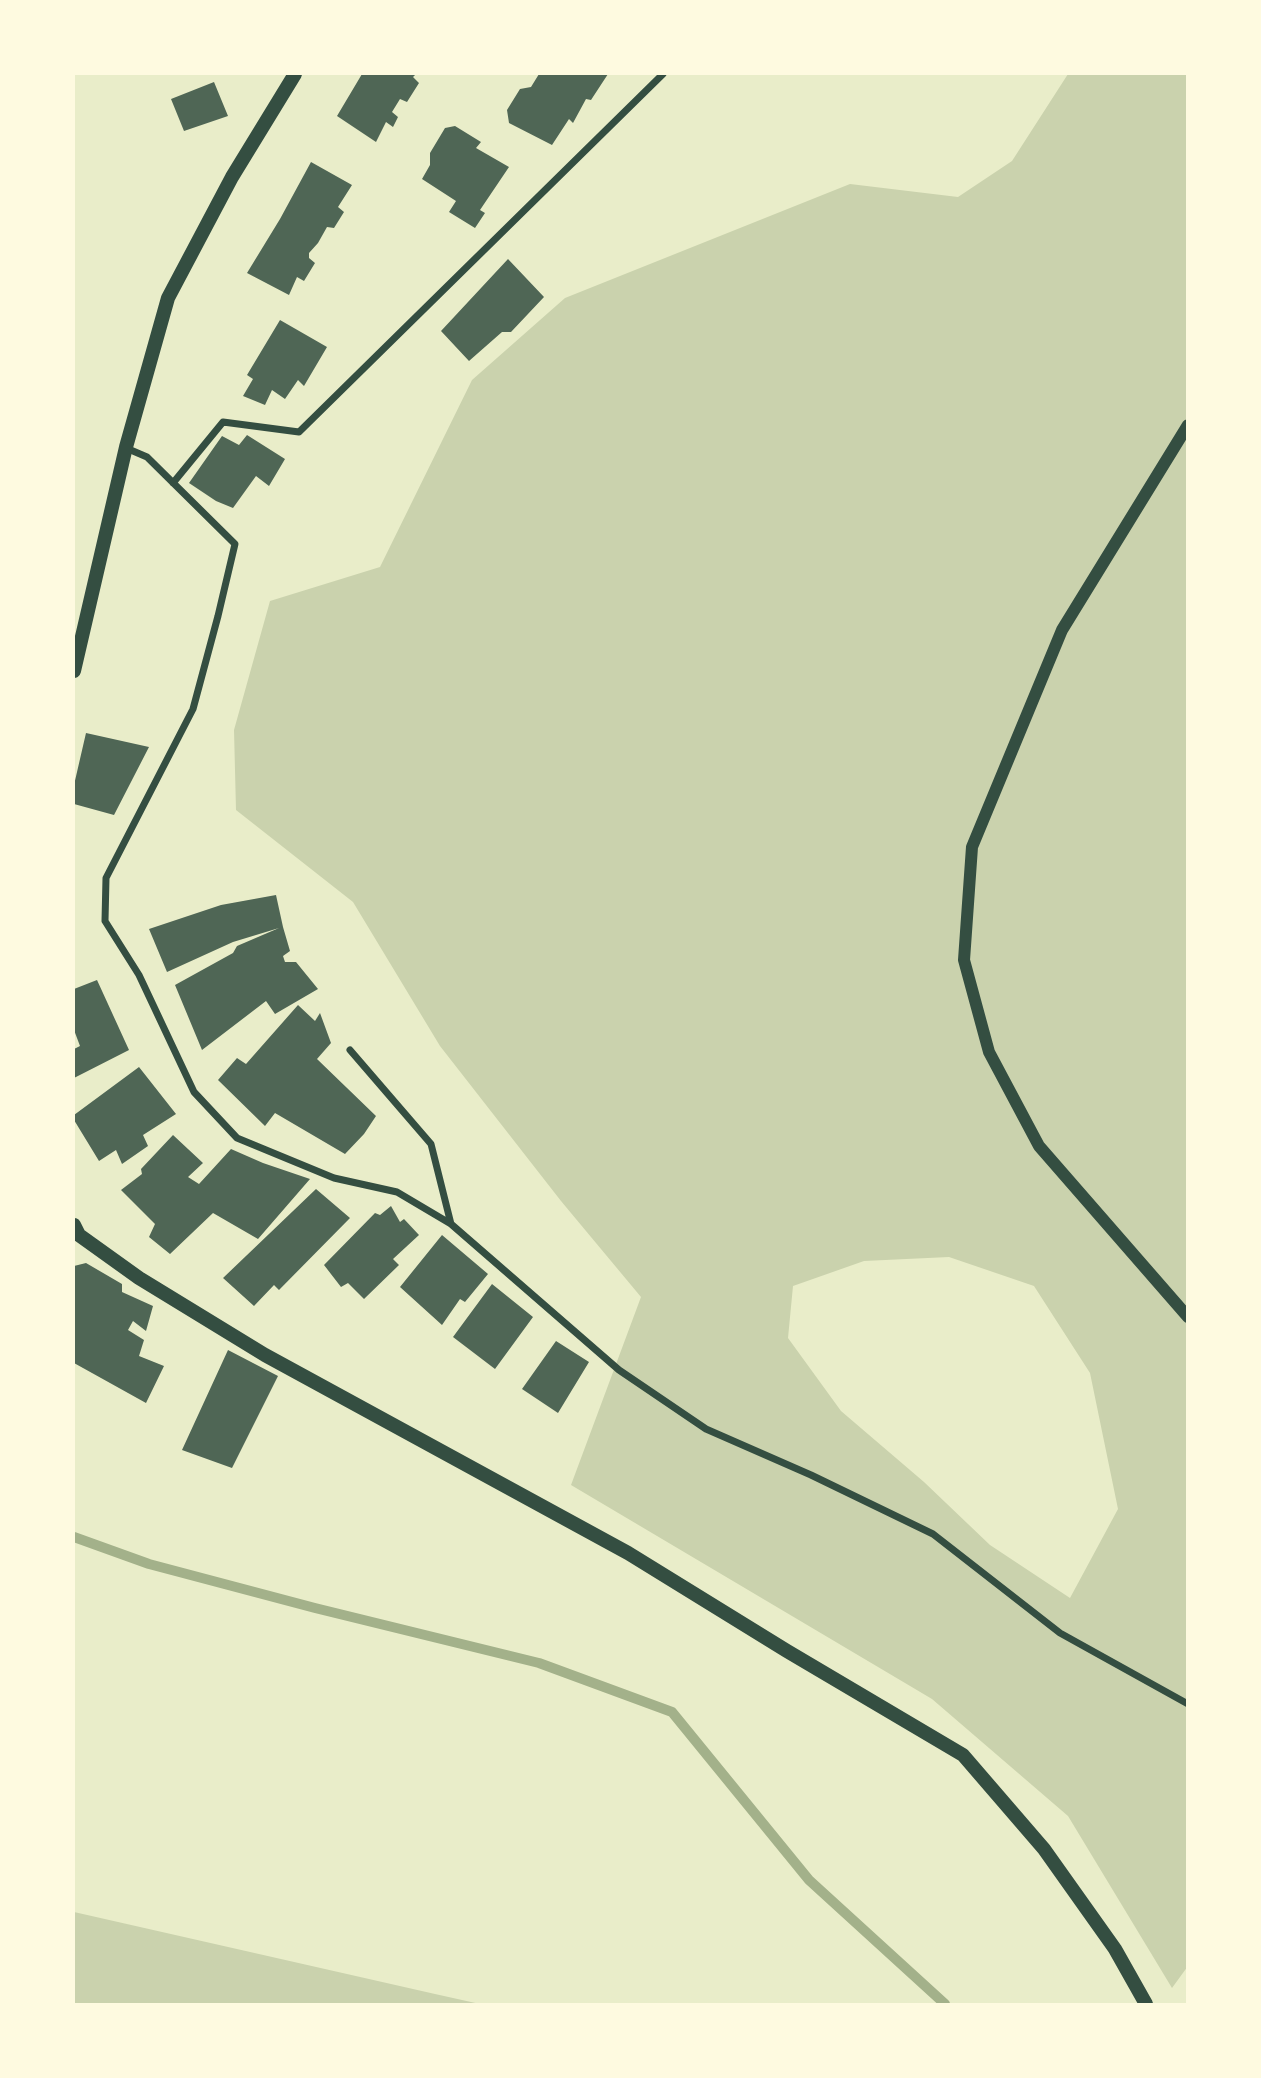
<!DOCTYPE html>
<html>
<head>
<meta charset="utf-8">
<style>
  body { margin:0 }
  #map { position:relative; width:1261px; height:2078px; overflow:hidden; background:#e9edc9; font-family:"PT Sans",sans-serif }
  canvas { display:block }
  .frame { position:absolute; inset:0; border:75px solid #fefae0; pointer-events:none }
</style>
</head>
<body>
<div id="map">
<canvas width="1261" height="2078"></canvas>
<div class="frame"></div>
</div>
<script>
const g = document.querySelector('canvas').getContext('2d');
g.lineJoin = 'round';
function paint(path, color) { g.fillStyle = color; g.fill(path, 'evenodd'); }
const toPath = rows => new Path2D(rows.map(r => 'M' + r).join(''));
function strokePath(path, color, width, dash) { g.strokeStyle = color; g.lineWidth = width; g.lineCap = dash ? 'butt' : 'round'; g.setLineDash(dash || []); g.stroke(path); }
paint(toPath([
  [1068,74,1187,74,1188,1966,1172,1988,1068,1816,932,1699,571,1485,641,1297,561,1201,440,1046,353,902,236,810,234,730,270,601,380,567,472,380,565,298,850,184,958,197,1012,161],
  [949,1257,1034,1286,1090,1373,1118,1509,1070,1598,990,1545,924,1482,841,1411,788,1338,793,1286,864,1261],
  [74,1912,435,1994,480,2004,74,2004]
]), '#cad2ad');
strokePath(toPath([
  [74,1537,149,1564,315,1608,539,1663,672,1712,809,1880,945,2004]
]), '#a3b18a', 10);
paint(toPath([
  [362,74,416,74,413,77,419,83,407,102,400,99,392,112,398,117,393,127,386,122,376,142,337,116],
  [539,74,608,74,591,100,586,99,573,123,569,119,552,145,509,123,507,110,520,89,531,87],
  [214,82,228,116,184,131,171,99],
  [455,126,481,142,476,148,509,167,480,210,485,213,475,228,449,212,456,201,422,179,430,165,430,153,445,128],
  [311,162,352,185,338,207,344,212,334,228,327,227,318,243,309,253,309,258,315,263,304,281,297,277,289,295,247,273,280,219],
  [508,259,544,297,511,332,502,332,469,361,441,331],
  [280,320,327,347,304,386,298,380,285,399,272,390,265,405,243,396,253,379,247,375],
  [247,435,285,459,269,486,256,476,233,508,216,501,189,483,222,436,239,445],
  [86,733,149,747,114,815,74,804,74,785],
  [276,895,283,927,290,951,283,956,285,962,296,962,318,989,275,1014,266,1001,202,1050,175,985,233,953,237,946,279,928,233,942,167,972,149,929,221,905],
  [97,980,129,1050,74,1078,74,1049,80,1046,74,1030,74,989],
  [298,1005,315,1021,320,1013,331,1043,317,1059,376,1116,364,1134,345,1154,275,1113,265,1126,218,1080,237,1058,246,1064],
  [139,1067,176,1114,143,1135,148,1146,122,1164,116,1150,99,1161,74,1120,74,1115],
  [173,1135,203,1163,188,1177,199,1184,231,1149,263,1163,310,1179,258,1239,213,1213,170,1254,149,1237,155,1224,121,1190,142,1174,141,1169],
  [316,1189,350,1218,279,1290,274,1285,254,1306,223,1278],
  [391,1206,400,1222,404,1219,419,1235,393,1259,399,1265,364,1299,348,1283,341,1287,324,1265,375,1213,380,1215],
  [442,1235,488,1274,465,1302,460,1299,442,1325,400,1287],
  [86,1263,122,1284,122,1292,153,1306,146,1331,133,1321,128,1330,144,1340,139,1356,164,1366,146,1403,74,1363,74,1266],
  [492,1284,533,1317,495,1369,453,1337],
  [556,1341,589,1362,558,1413,522,1389],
  [228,1350,278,1376,232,1468,182,1450]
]), '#4f6655');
strokePath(toPath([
  [126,448,147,457,235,544,218,616,193,709,106,878,105,921,139,975,194,1092,237,1138,334,1178,397,1192,451,1224,619,1370,706,1429,811,1475,933,1534,1060,1633,1188,1704],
  [173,483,223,422,299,432,663,74],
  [350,1050,431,1144,451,1224]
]), '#344e41', 7);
strokePath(toPath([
  [1188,425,1062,630,972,847,964,960,989,1052,1039,1146,1188,1317]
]), '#344e41', 12);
strokePath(toPath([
  [74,671,126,447,168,298,232,177,295,74],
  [74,1225,79,1235,139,1278,265,1355,628,1553,787,1651,963,1755,1044,1849,1115,1949,1146,2004]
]), '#344e41', 14);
</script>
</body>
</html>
